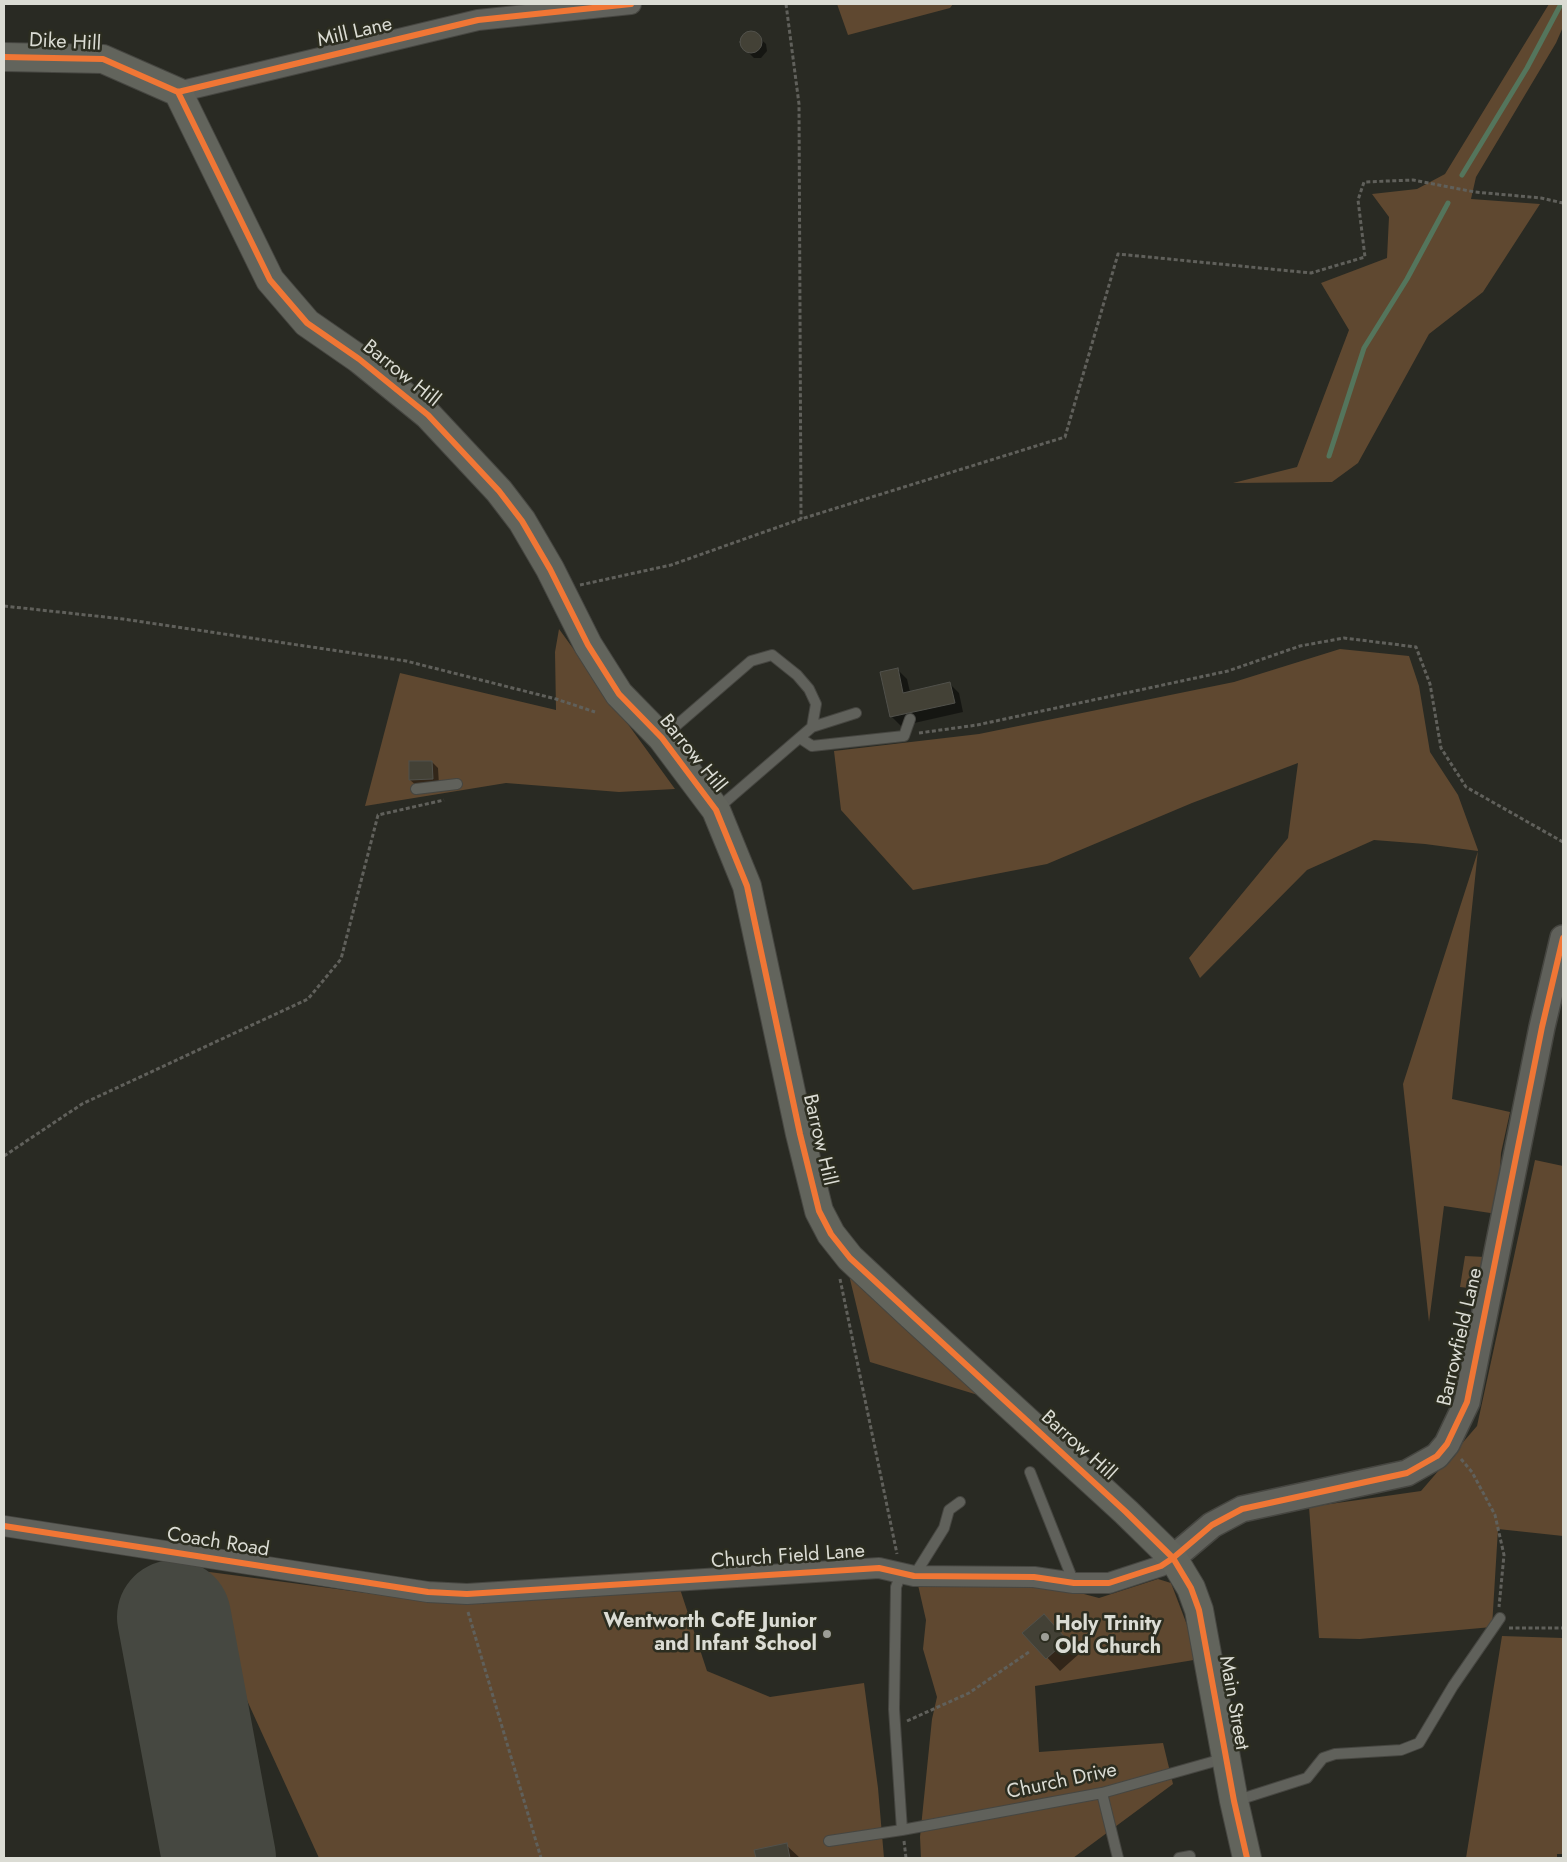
<!DOCTYPE html>
<html>
<head>
<meta charset="utf-8">
<style>
  body { margin:0 }
  #map { position:relative; width:1567px; height:1862px; overflow:hidden; background:#292a23; font-family:Jost,sans-serif }
  canvas { display:block }
  .frame { position:absolute; inset:0; border:5px solid #dbdcd4; pointer-events:none }
</style>
</head>
<body>
<div id="map">
<canvas width="1567" height="1862"></canvas>
<div class="frame"></div>
</div>
<script>
const g = document.querySelector('canvas').getContext('2d');
g.lineJoin = 'round';
function paint(path, color) { g.fillStyle = color; g.fill(path, 'evenodd'); }
const toPath = rows => new Path2D(rows.map(r => 'M' + r).join(''));
function strokePath(path, color, width, dash) { g.strokeStyle = color; g.lineWidth = width; g.lineCap = dash ? 'butt' : 'round'; g.setLineDash(dash || []); g.stroke(path); }
function drawText(font, color, halo, rows, align = 'center') {
  g.font = font + ' Jost,sans-serif'; g.lineWidth = 5; g.setLineDash([]); g.textBaseline = 'middle'; g.strokeStyle = halo; g.fillStyle = color; for (const [text, x, y, turn = 0] of rows) {
    g.save(); g.translate(x, y); g.rotate((+turn || 0) * Math.PI / 180); g.textAlign = isNaN(turn) ? turn : align; if (halo) g.strokeText(text, 0, 0); g.fillText(text, 0, 0); g.restore();
  }
}
paint(toPath([
  [837,4,953,4,950,8,848,35],
  [1549,4,1563,4,1563,27,1556,43,1476,177,1471,199,1540,204,1483,292,1429,334,1358,463,1332,482,1233,483,1297,467,1349,330,1321,283,1387,258,1389,217,1372,194,1417,189,1445,174],
  [559,629,675,789,619,792,506,783,365,806,400,673,556,710,555,652],
  [1340,649,1409,656,1419,686,1430,752,1458,795,1478,850,1452,1099,1510,1112,1501,1153,1497,1214,1444,1206,1429,1322,1403,1084,1478,851,1425,844,1374,840,1307,870,1200,978,1189,958,1288,838,1298,763,1192,803,1047,864,913,890,841,810,834,751,979,734,1234,682],
  [1535,1160,1563,1166,1563,1536,1498,1529,1492,1627,1360,1639,1319,1638,1309,1507,1421,1491,1477,1426],
  [1465,1256,1485,1257,1477,1289,1460,1287],
  [849,1275,991,1399,870,1362],
  [187,1569,427,1601,680,1589,707,1671,770,1697,864,1683,878,1788,884,1858,319,1858],
  [1158,1579,1171,1583,1200,1659,1035,1686,1039,1752,1163,1743,1173,1784,1073,1858,921,1858,920,1837,932,1719,937,1697,923,1649,926,1620,918,1585,1035,1581,1099,1598],
  [1502,1636,1563,1638,1563,1854,1557,1854,1557,1858,1466,1858]
]), '#5f4830');
paint(toPath([
  [747,33,754,33,766,44,767,51,761,58,754,58,742,46,741,40],
  [897,669,907,679,910,692,950,684,959,693,963,712,901,726,891,716],
  [432,762,438,768,439,785,417,786,410,780],
  [1057,1629,1079,1654,1060,1671,1024,1633],
  [786,1845,800,1858,757,1858,755,1851]
]), '#0007');
strokePath(toPath([
  [1462,175,1527,68,1561,4],
  [1329,456,1364,348,1407,279,1448,203]
]), '#54755c', 5);
strokePath(toPath([
  [174,1617,219,1858]
]), '#464841', 114);
const building = toPath([
  '740 42a11 11 0 1 1 22 0a11 11 0 1 1-22 0Z',
  [898,668,903,693,950,682,955,703,890,717,880,672,898,668],
  [409,761,432,761,433,779,409,780,409,761],
  [1044,1614,1067,1640,1046,1659,1022,1633,1044,1614],
  [787,1843,790,1858,756,1858,754,1850,787,1843]
]);
paint(building, '#434136');
strokePath(building, '#51514b', 1);
const service = toPath([
  [812,727,856,713],
  [663,737,751,661,772,655,797,675,809,689,816,704,812,727,717,809],
  [800,738,812,746,904,736,910,719],
  [416,789,457,784],
  [1030,1472,1074,1583],
  [901,1574,896,1587,894,1709,902,1830],
  [914,1576,944,1528,949,1510,960,1502],
  [1102,1793,1118,1858],
  [1235,1801,1307,1778,1323,1758,1335,1754,1401,1750,1419,1743,1453,1686,1500,1618],
  [829,1841,902,1830,1102,1793,1226,1758],
  [1179,1858,1190,1856]
]);
const minor = toPath([
  [178,92,478,20,631,4],
  [4,1526,428,1592,467,1594,879,1568,914,1576,1034,1577,1074,1583,1109,1583,1161,1566,1173,1558]
]);
const tertiary = toPath([
  [1173,1558,1212,1525,1242,1509,1407,1473,1437,1456,1447,1444,1467,1402,1542,1027,1563,938]
]);
const secondary = toPath([
  [4,57,103,59,178,92,270,280,307,323,359,359,428,415,499,491,522,521,550,569,588,645,619,694,662,738,716,810,747,886,800,1134,819,1211,831,1234,850,1258,911,1315,1126,1512,1173,1558,1191,1588,1199,1610,1234,1801,1247,1858]
]);
strokePath(service, '#464641', 12);
strokePath(minor, '#464641', 22);
strokePath(tertiary, '#464641', 28);
strokePath(secondary, '#464641', 30);
strokePath(toPath([
  [786,4,799,104,801,519],
  [580,585,671,565,801,519,1065,437,1118,254,1311,273,1365,257,1358,200,1364,182,1413,180,1475,192,1541,198,1563,203],
  [4,606,123,619,406,661,556,699,595,712],
  [919,733,977,725,1228,671,1300,646,1344,638,1416,647,1430,684,1441,748,1466,787,1563,842],
  [4,1156,82,1104,308,999,341,959,378,815,444,800],
  [840,1279,897,1554],
  [1461,1459,1472,1472,1495,1515,1504,1555,1499,1607],
  [468,1612,541,1858],
  [1509,1628,1563,1628],
  [907,1721,969,1693,1029,1652],
  [904,1841,906,1858]
]), '#60605b', 3, [4, 2.5]);
strokePath(service, '#60615b', 10);
strokePath(minor, '#60615b', 20);
strokePath(tertiary, '#60615b', 25);
strokePath(secondary, '#62645c', 28);
strokePath(toPath([
  [4,57,103,59,178,92],
  [178,92,270,280,307,323,359,359,428,415,499,491,522,521,550,569,588,645,619,694,662,738,716,810,747,886,800,1134,819,1211,831,1234,850,1258,1126,1512,1173,1558,1191,1588,1199,1610,1234,1801,1247,1858],
  [178,92,478,20,631,4],
  [4,1526,428,1592,467,1594,879,1568,914,1576,1034,1577,1074,1583,1109,1583,1161,1566,1173,1558,1212,1525,1242,1509,1407,1473,1437,1456,1447,1444,1467,1402,1542,1027,1563,938]
]), '#f07635', 6);
for (const [x, y, r, color] of [
  [827,1634,5,"#9d9e96"],
  [1045,1637,5,"#9d9e96"]
]) { const dot = new Path2D(); dot.arc(x, y, r, 0, 2 * Math.PI); g.fillStyle = color; g.fill(dot); strokePath(dot, '#2c2d20', 2); }
drawText('20px', '#dbdcd4', '#2c2d20', [
  ["Mill Lane",355,33,-13],
  ["Dike Hill",65,43,3],
  ["Barrow Hill",401,374,39],
  ["Barrow Hill",692,754,51],
  ["Barrow Hill",819,1140,77],
  ["Barrowfield Lane",1461,1337,-77],
  ["Barrow Hill",1078,1446,42],
  ["Coach Road",218,1543,9],
  ["Church Field Lane",788,1557,-4],
  ["Main Street",1233,1703,80],
  ["Church Drive",1062,1782,-12]
]);
drawText('bold 20px', '#dbdcd4', '#2c2d20', [
  ["Wentworth CofE Junior",817,1622],
  ["and Infant School",817,1645],
  ["Holy Trinity",1055,1625,"left"],
  ["Old Church",1055,1648,"left"]
], 'right');
</script>
</body>
</html>
